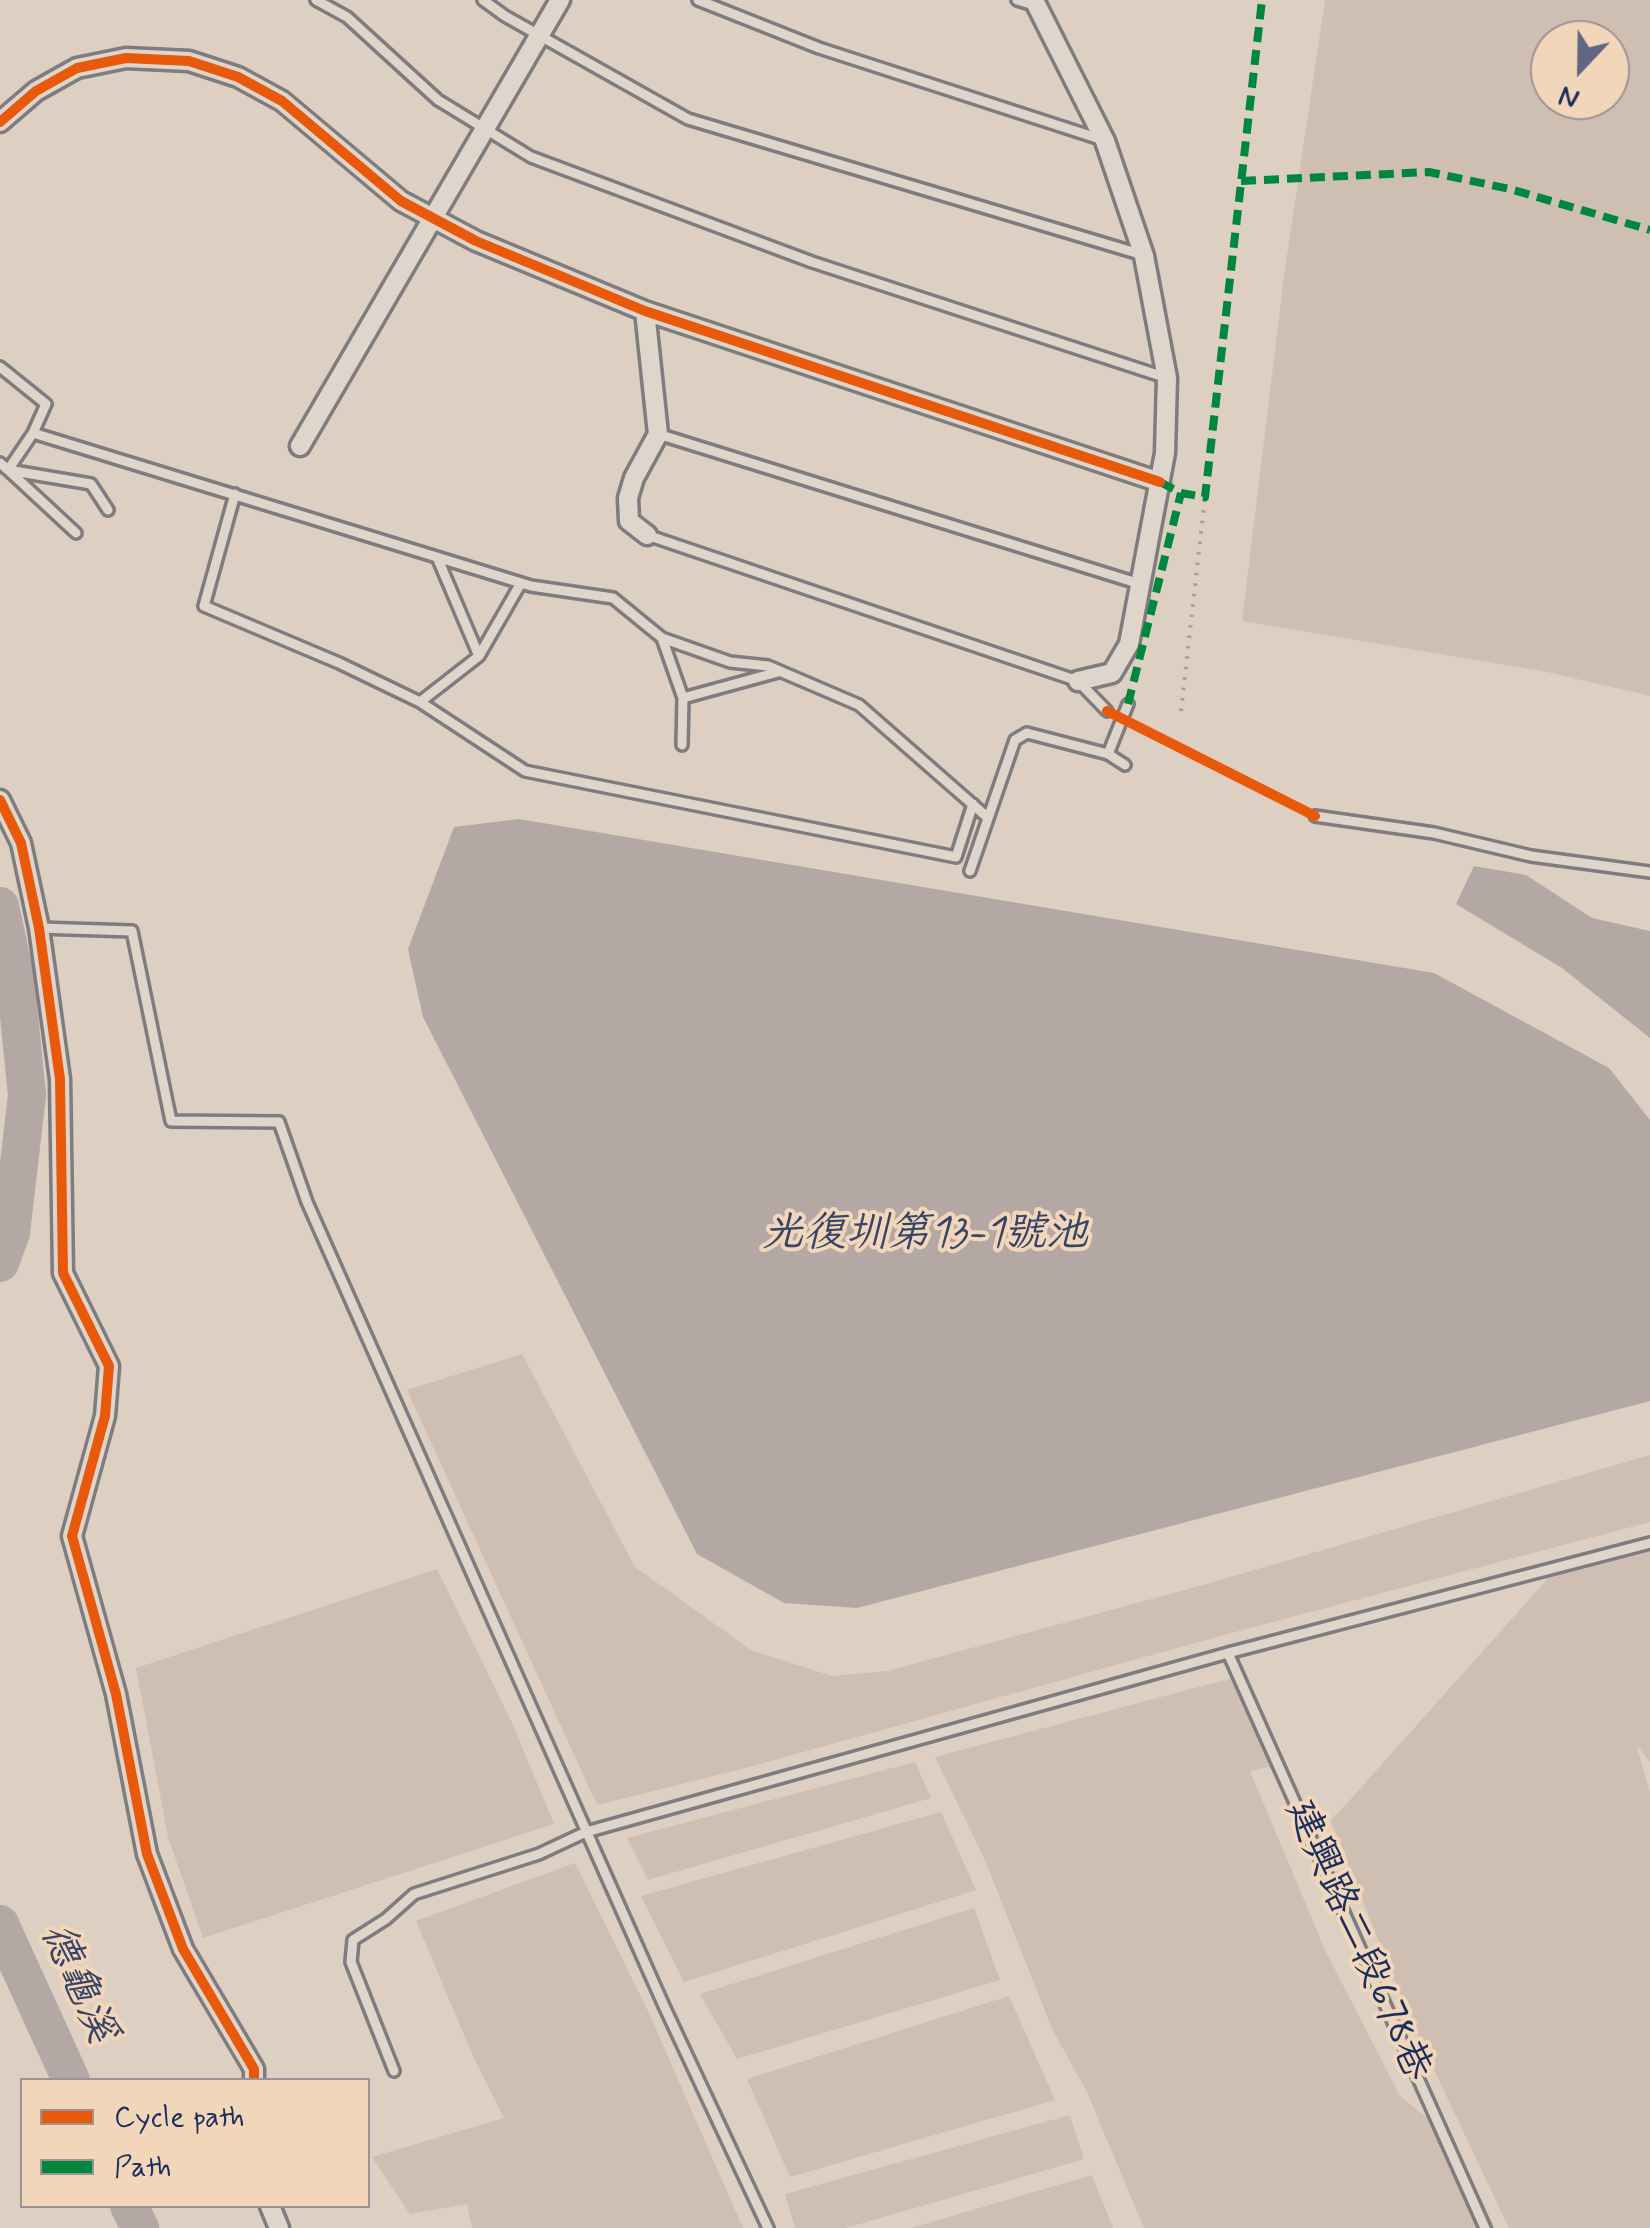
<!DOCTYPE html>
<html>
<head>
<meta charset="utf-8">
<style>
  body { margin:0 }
  #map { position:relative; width:1650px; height:2228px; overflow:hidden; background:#ddcfc1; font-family:Mynerve,sans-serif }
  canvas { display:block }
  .legend { position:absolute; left:20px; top:2078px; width:350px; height:130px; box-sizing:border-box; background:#f2d6b9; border:2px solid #9c9395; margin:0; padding:12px 18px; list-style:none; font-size:30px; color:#1b2f5e }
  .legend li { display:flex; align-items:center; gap:20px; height:50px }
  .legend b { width:50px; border:2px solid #9c9395 }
  .north { position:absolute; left:1530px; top:20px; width:100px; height:100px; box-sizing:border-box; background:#f2d6b9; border:2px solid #9c9395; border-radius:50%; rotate:202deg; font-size:28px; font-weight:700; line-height:40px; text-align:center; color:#1b2f5e }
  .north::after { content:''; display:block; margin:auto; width:35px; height:45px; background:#5f6781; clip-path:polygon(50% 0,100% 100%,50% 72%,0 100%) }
</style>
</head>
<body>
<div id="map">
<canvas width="1650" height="2228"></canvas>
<ul class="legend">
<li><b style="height:12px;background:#e8590c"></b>Cycle path</li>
<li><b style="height:12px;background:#00873e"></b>Path</li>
</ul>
<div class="north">N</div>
</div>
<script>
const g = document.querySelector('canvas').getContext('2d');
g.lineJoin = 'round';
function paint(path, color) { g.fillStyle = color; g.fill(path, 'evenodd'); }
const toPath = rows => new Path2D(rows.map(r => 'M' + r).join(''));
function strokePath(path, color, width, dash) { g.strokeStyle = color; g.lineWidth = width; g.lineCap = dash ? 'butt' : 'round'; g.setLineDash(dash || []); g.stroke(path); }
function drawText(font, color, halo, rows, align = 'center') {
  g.font = font + ' Mynerve,"LXGW WenKai TC",sans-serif'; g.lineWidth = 8; g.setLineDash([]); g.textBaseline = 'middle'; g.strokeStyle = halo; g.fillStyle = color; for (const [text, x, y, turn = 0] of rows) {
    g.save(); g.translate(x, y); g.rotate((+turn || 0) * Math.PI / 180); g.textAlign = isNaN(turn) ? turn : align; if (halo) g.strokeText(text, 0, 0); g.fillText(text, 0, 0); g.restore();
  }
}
paint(toPath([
  [1325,0,1650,0,1650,696,1547,672,1242,621,1284,276],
  [1550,40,1610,40,1610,100,1550,100],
  [522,1354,635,1567,751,1650,832,1676,887,1671,1199,1586,1650,1455,1650,1522,1220,1636,742,1769,597,1805,407,1390],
  [1650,1543,1650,1762,1636,1744,1650,1793,1650,2228,1509,2228,1408,2015,1331,1821,1559,1566],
  [437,1569,513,1725,554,1824,203,1938,168,1837,136,1668],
  [1240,1676,1283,1764,1250,1771,1325,1950,1400,2096,1452,2138,1495,2228,1144,2228,1086,2090,1053,2031,984,1858,935,1757],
  [915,1762,931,1798,648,1880,627,1838],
  [941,1812,976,1890,684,1982,641,1896],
  [575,1863,648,2011,743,2228,472,2228,467,2204,410,2214,372,2157,504,2118,473,2056,416,1921],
  [974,1908,1000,1980,737,2059,700,1994],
  [1009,1996,1055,2100,790,2177,747,2079],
  [1070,2115,1084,2159,846,2228,795,2228,785,2194],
  [1092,2175,1113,2228,911,2228]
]), '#cfbfb2');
paint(toPath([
  [519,819,1434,973,1609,1068,1650,1120,1650,1401,857,1608,784,1603,697,1554,423,1017,408,949,454,827],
  [1474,866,1526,875,1592,918,1650,931,1650,1038,1562,968,1456,904]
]), '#b4a8a4');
strokePath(toPath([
  [0,906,15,976,27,1095,11,1233,0,1263],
  [0,1924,71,2080],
  [129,2206,140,2228]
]), '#b4a8a4', 38);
const lane = toPath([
  [316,0,347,17,438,100,531,157,812,262,1167,378],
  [483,0,505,16,688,119,1143,255],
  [698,0,819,48,1103,140],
  [1017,0,1037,6],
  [0,367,46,404,33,433,531,586,613,598,662,638,730,662,768,666,859,705,987,817],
  [33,433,8,470,76,533],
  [658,434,1140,584],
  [0,463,8,470,91,484,108,510],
  [235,494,204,606,339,663,420,702,525,771,956,857,973,804],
  [647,535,1078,681,1107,711],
  [662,638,683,698,682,745],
  [479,656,521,583],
  [683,698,778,672],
  [420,702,479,656,437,557],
  [1108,754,1128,704],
  [1315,816,1434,833,1531,856,1650,872],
  [970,871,1015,740,1027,733,1108,754,1125,765],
  [39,928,132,931,171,1121,279,1122,307,1202,664,2006,768,2228],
  [1228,1653,1485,2228],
  [394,2071,351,1962,353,1940,386,1919,414,1894,539,1854,586,1832,1228,1653,1650,1543]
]);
const street = toPath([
  [1037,6,1105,141,1144,256,1167,378,1165,453,1129,644,1112,673,1078,681],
  [0,122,36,91,77,68,126,58,189,61,238,77,282,101,401,201,476,241,645,311,1160,482],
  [645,311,658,434,634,478,628,498,629,521,647,535],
  [300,446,560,0],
  [0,800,21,843,39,928,60,1079,63,1273,109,1366,105,1416,72,1536,116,1694,147,1854,183,1949,254,2069,254,2080],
  [270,2206,279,2228]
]);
strokePath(lane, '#7e7c7e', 16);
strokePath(street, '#7e7c7e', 25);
strokePath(toPath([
  [1181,711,1205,497]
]), '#a39f9d', 4, [2.5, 8]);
strokePath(lane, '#dfd5ca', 9);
strokePath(street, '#dfd5ca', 18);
strokePath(toPath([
  [1241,181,1429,172,1510,189,1650,230],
  [1160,482,1181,493,1205,497,1262,0],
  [1128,704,1181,493]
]), '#00873e', 8, [15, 8]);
strokePath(toPath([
  [0,122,36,91,77,68,126,58,189,61,238,77,282,101,401,201,476,241,645,311,1160,482],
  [1107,711,1315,816],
  [0,800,21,843,39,928,60,1079,63,1273,109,1366,105,1416,72,1536,116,1694,147,1854,183,1949,254,2069,254,2080]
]), '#e8590c', 10);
drawText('40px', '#1b2f5e', '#f2d6b9', [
  ["建興路二段678巷",1356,1941,66]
]);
drawText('italic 42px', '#364469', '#f2d6b9', [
  ["光復圳第13-1號池",925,1236],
  ["德龜溪",76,1984,66]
]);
</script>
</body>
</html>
